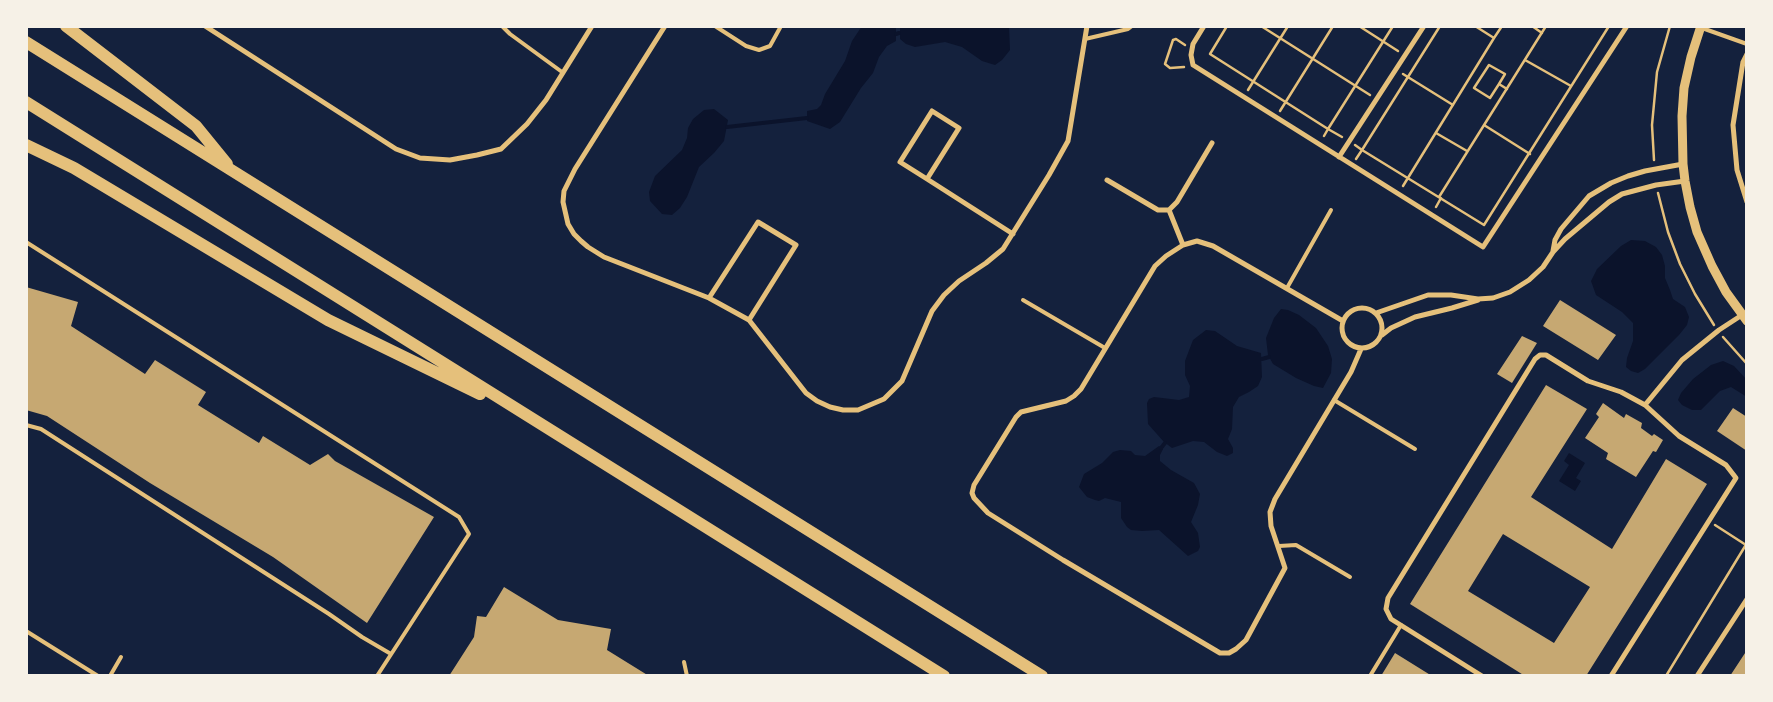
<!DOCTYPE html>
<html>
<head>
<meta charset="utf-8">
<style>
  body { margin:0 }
  #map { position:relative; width:1773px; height:702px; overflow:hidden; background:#14213d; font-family:"Roboto Condensed",sans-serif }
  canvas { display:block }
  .frame { position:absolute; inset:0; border:28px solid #f6f1e7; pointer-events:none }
</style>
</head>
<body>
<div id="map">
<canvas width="1773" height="702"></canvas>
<div class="frame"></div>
</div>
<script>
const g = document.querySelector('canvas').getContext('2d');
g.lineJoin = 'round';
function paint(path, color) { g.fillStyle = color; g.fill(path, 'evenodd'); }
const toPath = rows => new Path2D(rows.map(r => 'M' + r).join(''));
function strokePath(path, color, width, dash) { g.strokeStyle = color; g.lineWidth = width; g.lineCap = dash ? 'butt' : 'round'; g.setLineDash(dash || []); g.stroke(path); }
paint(toPath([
  [862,26,894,26,896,28,896,41,887,46,879,57,873,73,861,88,840,122,830,129,807,121,807,111,817,109,821,105,825,94,845,61,852,41],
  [900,26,1009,26,1010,50,1002,60,995,65,982,61,962,47,945,42,915,47,906,44,900,39],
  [714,109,728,120,724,141,714,153,699,167,687,197,680,208,672,215,662,214,650,201,649,192,655,176,682,150,687,138,688,128,693,119,704,110],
  [1631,240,1645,241,1656,247,1662,255,1665,266,1665,278,1670,290,1673,299,1685,307,1689,317,1687,325,1679,335,1645,369,1638,373,1631,371,1626,367,1627,358,1633,341,1633,323,1622,312,1596,295,1591,281,1597,269,1621,246],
  [1281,309,1288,310,1299,315,1316,328,1328,346,1332,359,1331,373,1323,388,1314,386,1296,378,1273,364,1268,355,1266,338,1274,318],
  [1206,330,1215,331,1237,346,1261,353,1262,377,1258,386,1249,392,1239,397,1233,407,1232,429,1228,439,1233,448,1233,453,1227,456,1217,452,1204,442,1193,441,1172,448,1164,442,1148,424,1147,403,1149,399,1154,397,1179,400,1189,397,1190,386,1185,375,1185,361,1193,340],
  [1723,361,1734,366,1747,380,1747,397,1731,387,1720,391,1701,410,1692,410,1682,405,1678,400,1681,393,1693,379,1711,365],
  [1159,446,1163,449,1160,455,1160,461,1171,470,1194,483,1200,494,1198,505,1191,522,1198,533,1200,547,1198,551,1188,556,1159,530,1142,531,1131,530,1127,527,1121,518,1121,502,1105,498,1099,501,1095,500,1087,497,1079,487,1084,474,1102,463,1113,452,1120,450,1131,451,1135,455,1145,456],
  [1569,453,1585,463,1576,478,1581,481,1575,491,1559,481,1569,465,1564,461]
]), '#0b132b');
strokePath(toPath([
  [896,34,899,33],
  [727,127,807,118],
  [1262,359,1269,357],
  [1161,448,1165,443]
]), '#0b132b', 4);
paint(toPath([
  [26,287,78,302,71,326,145,374,155,360,206,392,198,405,259,443,263,436,310,465,328,454,335,461,434,517,367,623,273,557,150,483,47,416,26,410],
  [1560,300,1616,335,1598,360,1543,326],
  [1522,336,1537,343,1512,383,1497,374],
  [1546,385,1587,409,1531,497,1612,549,1666,459,1707,484,1586,676,1525,676,1410,604],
  [1503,534,1590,587,1554,643,1468,591],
  [1603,403,1624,418,1626,414,1642,423,1641,428,1652,436,1654,434,1663,440,1656,452,1653,451,1636,477,1606,459,1608,453,1585,438,1599,417,1596,414],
  [1733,408,1747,417,1747,451,1717,431],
  [504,587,558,620,611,629,607,650,649,676,449,676,474,637,477,616,486,617],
  [1747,650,1747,676,1730,676],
  [1395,653,1432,676,1381,676]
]), '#c6a872');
strokePath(toPath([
  [1227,26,1210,54,1328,129,1393,26],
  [1261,26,1370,95],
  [1359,26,1398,51],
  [1440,26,1362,150,1484,225,1609,26],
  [1475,26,1494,38,1502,26],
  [1532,26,1542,33],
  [1525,60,1571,86],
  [1184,67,1170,68,1165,64,1173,40,1176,39,1185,45],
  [1403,74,1453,105],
  [1499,84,1490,98,1474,88,1489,65,1505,74,1499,84,1507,89],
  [1248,90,1288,26],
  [1280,111,1333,26],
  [1484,125,1530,154],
  [1436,133,1467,151],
  [1324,136,1328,129,1342,137],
  [1355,145,1362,150,1356,159],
  [1654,160,1652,125,1657,72,1670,26],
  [1403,186,1494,38],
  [1658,193,1668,232,1680,264,1695,294,1714,325],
  [1439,197,1546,26],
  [1436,207,1441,198],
  [1723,337,1747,364],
  [1715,525,1746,545],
  [1666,676,1747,543]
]), '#e5c07b', 2.5);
strokePath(toPath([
  [502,26,510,34,562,72],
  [715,26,746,46,759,50,770,46,781,26],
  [1702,28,1747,44],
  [1085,39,1128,29,1132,26],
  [26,242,459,517,469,534,377,676],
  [1287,288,1331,210],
  [1023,300,1105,348],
  [1334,400,1415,449],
  [26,425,41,429,329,614,362,637,391,654],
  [1279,546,1296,545,1350,577],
  [26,631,98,676],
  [684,662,687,676],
  [110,676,121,657],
  [1370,676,1401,625]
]), '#e5c07b', 4);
strokePath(toPath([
  [205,26,396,149,420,158,450,160,477,155,501,149,527,124,546,100,592,26],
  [665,26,575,169,564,191,563,202,568,224,574,234,581,241,588,247,604,257,709,298,749,320,806,393,817,401,830,407,843,410,858,410,884,399,902,381,932,311,944,295,959,281,986,263,1003,249,1049,175,1068,141,1087,26],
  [1204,26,1193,44,1191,55,1193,65,1483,247,1627,26],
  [1747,54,1743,62,1733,125,1737,170,1747,202],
  [932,111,959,128,927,179,900,162,932,111],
  [1339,157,1424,26],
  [927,179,1013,234],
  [1107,180,1158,210,1169,210,1177,202,1212,143],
  [1169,210,1183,245],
  [1553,251,1555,240,1561,229,1589,196,1611,183,1628,176,1645,171,1683,164],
  [709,298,758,222,796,245,749,320],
  '1342 328a20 20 0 1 1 40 0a20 20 0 1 1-40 0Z',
  [1376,313,1428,295,1451,295,1478,299,1493,298,1510,292,1529,280,1543,267,1553,252,1565,239,1609,202,1622,194,1656,185,1685,181],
  [1343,321,1213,246,1197,241,1183,245,1166,256,1155,266,1081,389,1074,396,1066,401,1021,412,1016,417,974,485,972,493,974,498,988,513,1063,560,1220,653,1229,653,1236,649,1246,640,1285,568,1271,526,1270,512,1275,499,1351,372,1361,349],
  [1382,335,1391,328,1415,317,1452,308,1478,300],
  [1645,405,1682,360,1719,330,1742,315],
  [1482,676,1391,619,1386,609,1388,598,1535,359,1540,355,1546,355,1588,381,1621,392,1645,405,1679,436,1726,465,1736,478,1611,676],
  [1697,676,1747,599]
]), '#e5c07b', 5);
strokePath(toPath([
  [1701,26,1691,57,1684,88,1682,116,1683,164,1685,181,1690,207,1697,232,1712,266,1726,292,1747,321]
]), '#e5c07b', 9);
strokePath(toPath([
  [66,26,196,126,227,164],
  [26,42,1042,676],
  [26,102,944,676],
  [26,145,74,168,328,320,480,394]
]), '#e5c07b', 12);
</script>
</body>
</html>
